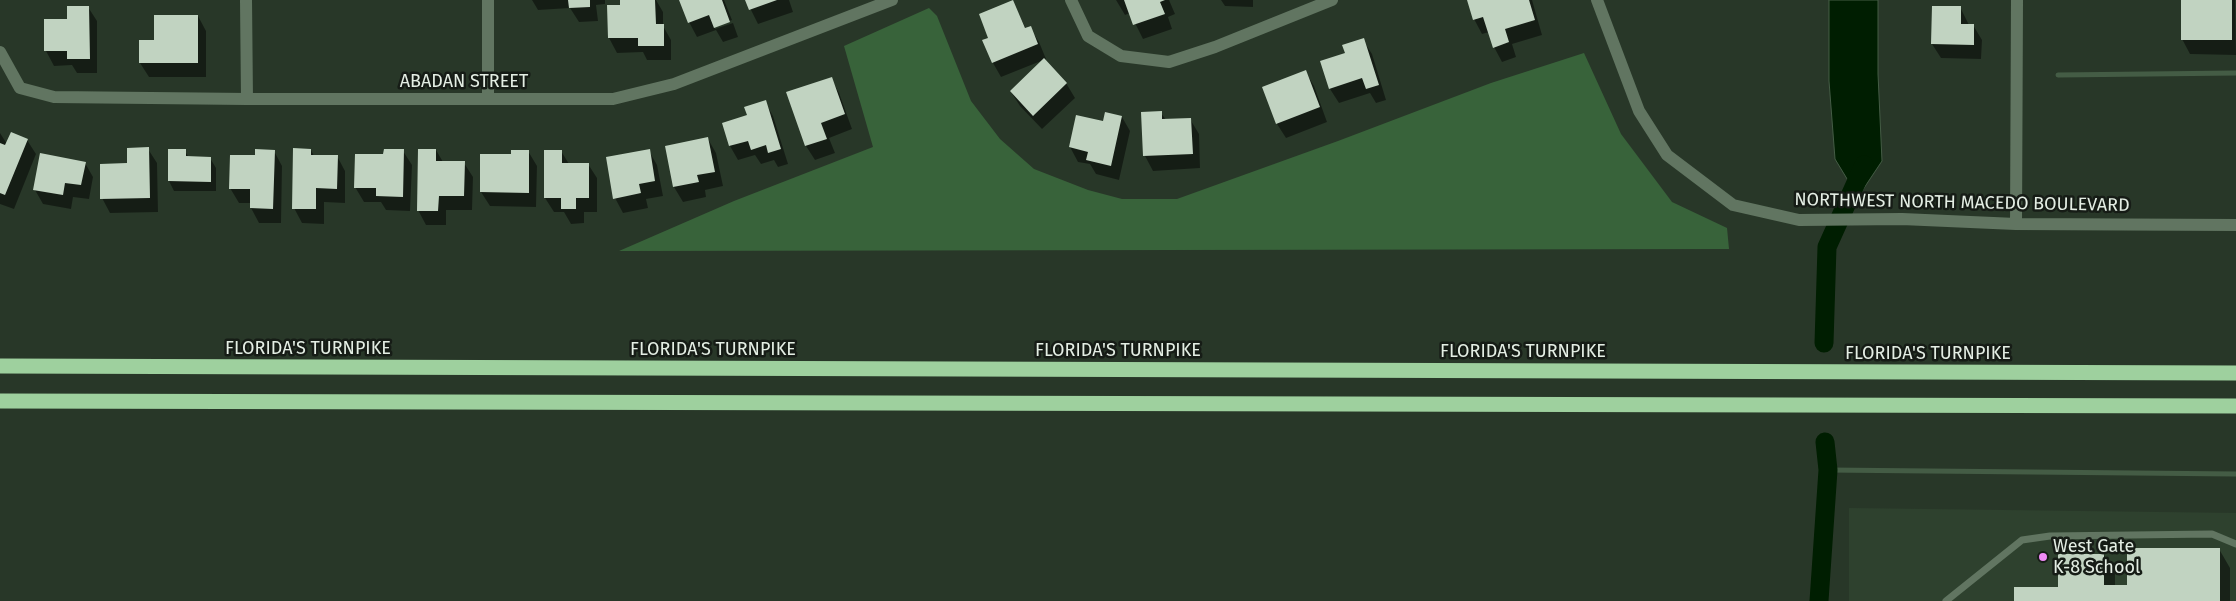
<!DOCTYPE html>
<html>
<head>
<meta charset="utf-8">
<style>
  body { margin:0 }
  canvas { display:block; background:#283728 }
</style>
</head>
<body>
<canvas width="2236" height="601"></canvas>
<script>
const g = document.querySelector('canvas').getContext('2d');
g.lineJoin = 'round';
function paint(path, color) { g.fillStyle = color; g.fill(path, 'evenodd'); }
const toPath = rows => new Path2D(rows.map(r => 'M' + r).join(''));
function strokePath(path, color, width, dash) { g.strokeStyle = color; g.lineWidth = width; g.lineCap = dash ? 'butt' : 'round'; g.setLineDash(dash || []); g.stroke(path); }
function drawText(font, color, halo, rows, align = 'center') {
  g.font = font + ' "Fira Sans",sans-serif'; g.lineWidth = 5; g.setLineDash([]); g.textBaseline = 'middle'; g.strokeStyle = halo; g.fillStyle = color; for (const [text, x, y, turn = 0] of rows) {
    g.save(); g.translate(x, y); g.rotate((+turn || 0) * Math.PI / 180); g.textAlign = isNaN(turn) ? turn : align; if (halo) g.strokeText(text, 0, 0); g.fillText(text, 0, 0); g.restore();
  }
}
paint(toPath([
  [1849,508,2236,513,2236,601,1849,601]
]), '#2e412e');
paint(toPath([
  [929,8,937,16,971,101,1000,139,1034,169,1088,190,1122,199,1177,199,1338,141,1491,83,1584,53,1621,134,1672,202,1727,228,1729,249,619,251,734,201,873,147,844,46]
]), '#38633a');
const water = toPath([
  [1829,0,1878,0,1878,74,1882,161,1858,197,1835,159,1829,81,1829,0]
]);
paint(water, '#001e01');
strokePath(water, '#445c45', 1);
paint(toPath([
  [532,0,605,0,605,4,596,5,598,21,579,22,570,8,538,10],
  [621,0,656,0,663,12,663,26,671,40,671,60,647,60,643,52,617,53,609,38,609,6,621,6],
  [681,0,724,0,732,20,715,27,715,29,733,23,738,37,723,42,716,30,697,37,689,22],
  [746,0,789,0,793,12,758,24],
  [1116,0,1169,0,1175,14,1168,17,1172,29,1143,39,1130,13,1125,15],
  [1221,0,1253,0,1253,7,1225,6],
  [1468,0,1532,0,1542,35,1512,44,1516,57,1502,62,1494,47,1489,32,1482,34,1474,19],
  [2183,0,2235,0,2236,55,2190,54,2182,39],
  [1013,2,1026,29,1030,28,1039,42,1046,59,1001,77,993,63,990,38],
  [88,7,97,21,97,73,77,73,72,65,54,66,46,51,45,20,69,20],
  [1960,7,1969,25,1973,25,1982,40,1981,59,1941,58,1932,44],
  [198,16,206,31,206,77,149,77,140,63,155,41],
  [1363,40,1372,54,1386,100,1376,103,1370,93,1339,103,1330,89,1322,62,1346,54],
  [1305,71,1314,86,1327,122,1286,138,1277,124,1263,88],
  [831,78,839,93,852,129,829,138,835,153,815,160,806,146,787,93],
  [1066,83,1075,98,1042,129,1020,106,1011,92],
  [765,102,773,116,788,164,778,167,774,160,761,164,755,155,738,160,730,146,723,124,749,116],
  [1142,113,1161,113,1166,120,1190,119,1199,134,1200,168,1153,171,1145,156],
  [1122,117,1130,131,1119,180,1096,174,1090,164,1078,162,1070,147,1103,123],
  [0,133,7,144,27,140,36,154,14,209,0,204],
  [708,139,716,153,723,186,705,190,706,197,683,202,674,187,667,147],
  [148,149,157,163,158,212,110,213,102,198,128,165],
  [311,150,314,156,337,156,345,171,345,203,324,202,324,224,302,223,294,208],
  [436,150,443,162,464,163,473,177,472,210,446,210,446,225,426,225,418,210],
  [185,151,189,158,210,158,216,168,216,191,174,191,169,181],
  [274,151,282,166,281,223,259,223,251,208,251,203,239,203,230,188,256,157],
  [403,151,412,165,410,211,386,210,381,202,364,202,355,187,385,156],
  [528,151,537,166,536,207,490,206,481,192],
  [561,151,569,164,588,164,597,178,597,212,584,212,584,223,571,224,564,212,554,212,545,198],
  [649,151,657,165,663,196,646,199,648,208,623,213,615,198],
  [85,163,93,177,89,199,73,197,71,209,43,204,35,190],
  [2219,549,2230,568,2230,601,2015,601,2059,589,2104,555,2115,574,2115,586,2128,586]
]), '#0007');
strokePath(toPath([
  [2058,75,2236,73],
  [1828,470,2236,474]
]), '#445c45', 5);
strokePath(toPath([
  [1824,343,1827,247,1864,165],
  [1819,601,1828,470,1825,442]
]), '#001e01', 19);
paint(toPath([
  [568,0,590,0,590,7,569,8],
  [620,0,655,0,656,24,664,24,664,46,638,46,638,38,608,38,607,5,620,5],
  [679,0,722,0,730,22,714,28,709,15,688,23],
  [745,0,777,0,749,10],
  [1013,0,1025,28,1031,26,1038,44,992,63,982,40,988,38,979,14],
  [1124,0,1165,0,1160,2,1165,14,1133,25],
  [1467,0,1529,0,1535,20,1505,29,1509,42,1493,48,1483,17,1473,20],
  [2181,0,2232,0,2232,40,2181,40],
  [67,6,89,6,90,59,67,59,67,51,44,51,44,19,67,19],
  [1932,6,1961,6,1961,24,1974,24,1974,45,1931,44],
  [154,15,198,15,198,63,139,63,139,40,154,40],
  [1364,38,1379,85,1366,89,1362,78,1329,89,1320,61,1345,53,1342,45],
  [1044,58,1067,83,1033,116,1010,91],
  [1306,70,1320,107,1276,124,1262,87],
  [832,77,845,114,821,123,827,139,805,146,786,92],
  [766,100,781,149,768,153,766,145,751,150,748,141,729,146,722,123,747,115,744,107],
  [1162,111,1162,119,1191,118,1193,154,1143,156,1141,112],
  [1105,112,1122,116,1111,166,1086,160,1088,152,1069,147,1076,115,1103,121],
  [11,132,28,139,5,195,0,193,0,143,5,145],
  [708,137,715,172,697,175,699,182,673,187,665,146],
  [149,147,150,198,100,199,100,164,127,163,127,148],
  [293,148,311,149,311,155,338,155,337,189,316,188,316,209,292,209],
  [168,149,186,149,186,156,211,157,211,182,168,181],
  [255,149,275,150,273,209,250,208,250,189,229,189,230,155,255,155],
  [384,149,404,149,403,197,376,196,376,188,354,188,355,154,383,154],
  [418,149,436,149,436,161,465,161,464,196,439,196,438,211,417,211],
  [650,149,655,181,639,184,641,193,613,199,606,157],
  [511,150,529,150,529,193,480,192,480,154,511,154],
  [544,150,562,150,562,163,589,163,589,198,576,198,576,209,561,209,561,198,544,198],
  [40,153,86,162,81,185,65,183,63,195,33,190],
  [2127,548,2220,548,2220,601,2014,601,2014,587,2058,587,2058,554,2104,554,2104,585,2127,585]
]), '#c1d3c1');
strokePath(toPath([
  [1946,601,2022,540,2050,536,2212,534,2236,544]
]), '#617561', 7);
strokePath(toPath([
  [246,0,247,99],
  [488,0,488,99],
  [1071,0,1088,36,1121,56,1169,62,1215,47,1332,0],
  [1597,0,1639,111,1667,155,1733,205,1799,220,1902,219,2016,224,2236,225],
  [0,52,20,88,54,97,247,99,613,99,674,84,892,0],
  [2016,224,2017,0]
]), '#617561', 12);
strokePath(toPath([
  [0,366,2236,373],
  [0,401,2236,406]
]), '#9ed09e', 15);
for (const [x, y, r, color] of [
  [2043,557,5,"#f08bf6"]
]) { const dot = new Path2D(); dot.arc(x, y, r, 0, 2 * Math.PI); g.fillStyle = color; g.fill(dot); strokePath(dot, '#161c16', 2); }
drawText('18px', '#e4eee4', '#161c16', [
  ["ABADAN STREET",464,82],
  ["NORTHWEST NORTH MACEDO BOULEVARD",1962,203,1],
  ["FLORIDA'S TURNPIKE",308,349],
  ["FLORIDA'S TURNPIKE",713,350],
  ["FLORIDA'S TURNPIKE",1118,351],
  ["FLORIDA'S TURNPIKE",1523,352],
  ["FLORIDA'S TURNPIKE",1928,354]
]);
drawText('18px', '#e4eee4', '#161c16', [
  ["West Gate",2053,547],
  ["K-8 School",2053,568]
], 'left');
</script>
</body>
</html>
